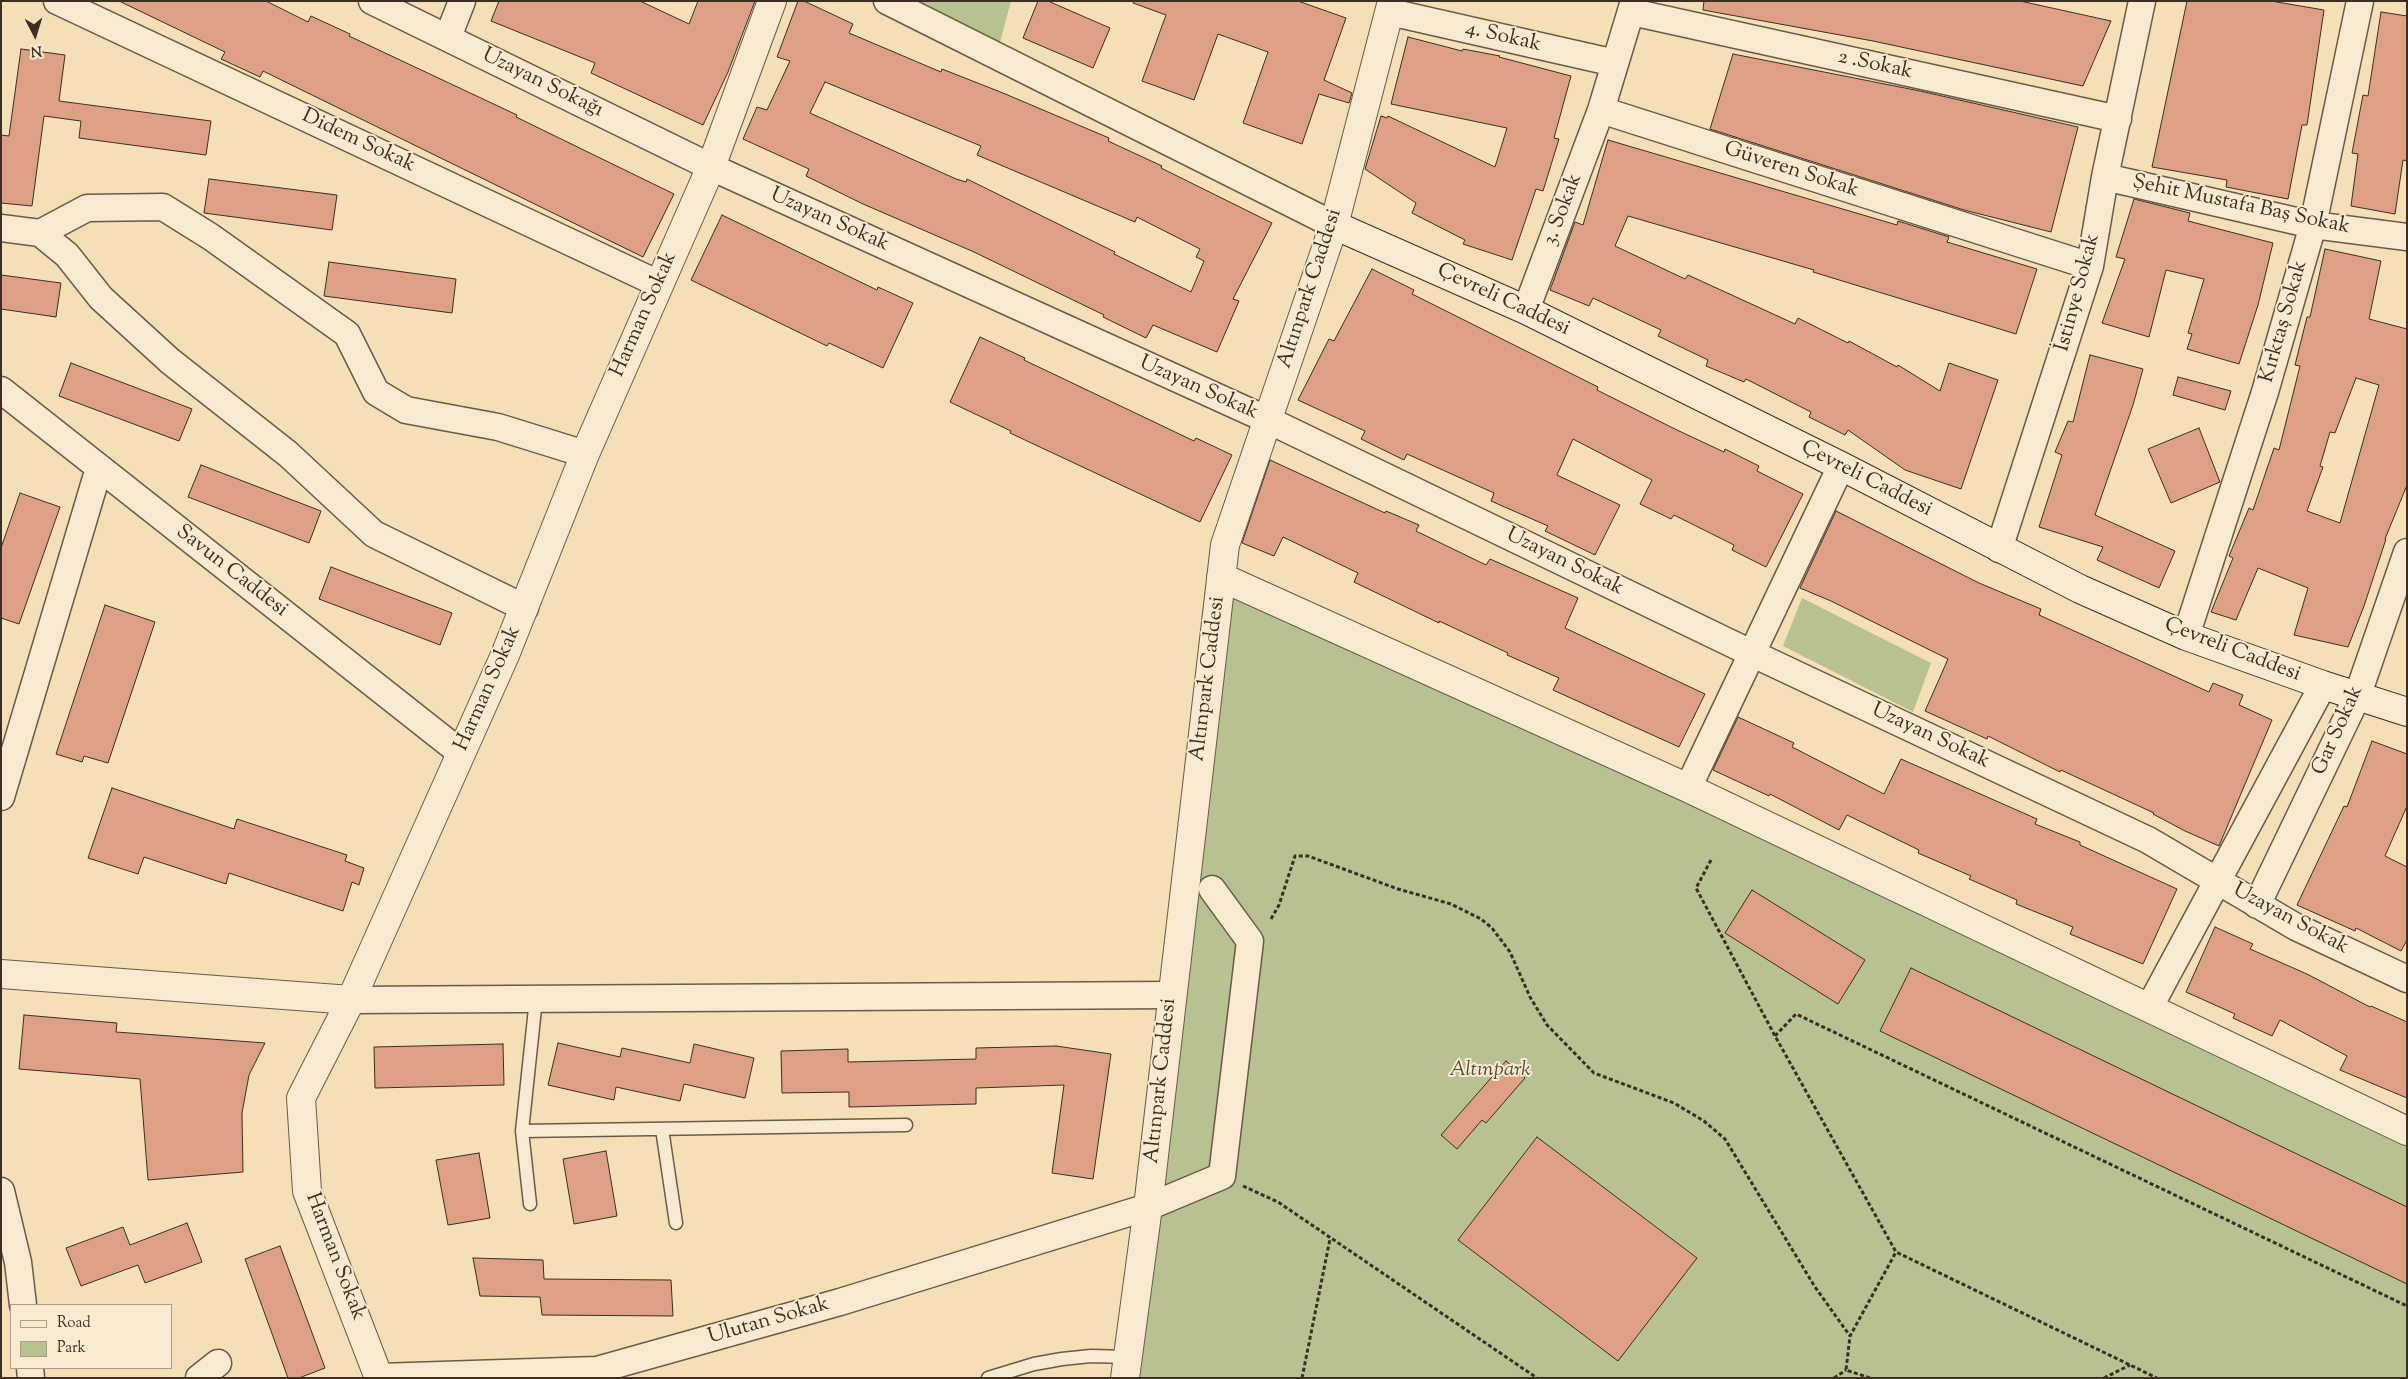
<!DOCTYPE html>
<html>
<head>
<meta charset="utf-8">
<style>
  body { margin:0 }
  #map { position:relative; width:2408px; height:1379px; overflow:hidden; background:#f5dfb6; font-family:"Sorts Mill Goudy",serif }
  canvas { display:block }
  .frame { position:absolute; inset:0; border:2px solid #3a2f22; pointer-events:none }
  .legend { position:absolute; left:10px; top:1304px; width:162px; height:65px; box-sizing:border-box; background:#f8ead0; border:1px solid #ac9f8a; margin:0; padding:6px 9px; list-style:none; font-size:15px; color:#3a2f22 }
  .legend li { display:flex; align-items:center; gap:10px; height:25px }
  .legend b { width:25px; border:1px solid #ac9f8a }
  .north { position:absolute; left:10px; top:10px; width:50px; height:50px; -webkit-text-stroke:4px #f8ead0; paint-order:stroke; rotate:175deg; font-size:14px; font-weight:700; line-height:20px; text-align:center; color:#3a2f22 }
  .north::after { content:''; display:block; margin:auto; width:18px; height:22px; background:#3a2f22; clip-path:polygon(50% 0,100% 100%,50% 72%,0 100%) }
</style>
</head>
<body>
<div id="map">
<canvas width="2408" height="1379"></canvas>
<div class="frame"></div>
<ul class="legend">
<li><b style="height:6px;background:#f8ead0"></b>Road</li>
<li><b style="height:14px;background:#b8c291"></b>Park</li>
</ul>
<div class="north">N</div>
</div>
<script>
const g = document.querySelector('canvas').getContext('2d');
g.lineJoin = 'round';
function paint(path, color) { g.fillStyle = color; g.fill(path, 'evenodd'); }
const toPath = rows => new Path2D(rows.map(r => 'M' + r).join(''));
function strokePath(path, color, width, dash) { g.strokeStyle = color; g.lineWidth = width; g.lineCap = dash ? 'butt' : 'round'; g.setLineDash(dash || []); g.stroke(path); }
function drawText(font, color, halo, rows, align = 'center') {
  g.font = font + ' "Sorts Mill Goudy",serif'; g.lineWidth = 4; g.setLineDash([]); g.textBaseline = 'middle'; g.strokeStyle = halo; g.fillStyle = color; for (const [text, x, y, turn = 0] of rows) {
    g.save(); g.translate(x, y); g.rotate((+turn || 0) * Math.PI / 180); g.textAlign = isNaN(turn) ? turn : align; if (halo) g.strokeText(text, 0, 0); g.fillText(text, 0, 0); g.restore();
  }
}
paint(toPath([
  [916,1,1011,1,1000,42],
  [1221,577,2407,1131,2407,1378,1125,1378],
  [1802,598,1931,663,1913,712,1783,646]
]), '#b8c291');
const building = toPath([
  [119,1,266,1,308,22,311,16,350,34,349,36,517,115,516,117,674,194,643,257,263,71,260,77,221,59,225,52,119,1],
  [499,1,640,1,689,24,698,1,755,1,728,72,703,125,591,73,595,63,491,21,499,1],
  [798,1,804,1,853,24,849,33,941,72,942,69,1003,93,1109,138,1108,141,1162,166,1161,168,1272,223,1233,299,1239,301,1217,352,1153,325,1146,338,1103,317,1104,315,974,252,863,204,806,176,809,169,743,139,757,107,767,110,790,61,777,57,798,1],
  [825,82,981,146,977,155,1135,222,1137,217,1200,249,1196,257,1204,261,1191,292,1114,254,1115,252,967,179,966,182,956,179,810,113,825,82],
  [1038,1,1048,1,1110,28,1093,68,1023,38,1038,1],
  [1133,1,1298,1,1346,18,1324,80,1352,93,1349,103,1319,94,1302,144,1243,123,1268,52,1218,34,1194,100,1142,81,1166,15,1133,3,1133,1],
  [1704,1,2020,1,2111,21,2083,86,1873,41,1703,10,1704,1],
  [2187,1,2271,1,2324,10,2307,125,2302,125,2288,199,2226,187,2227,180,2152,167,2187,1],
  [2381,12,2407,16,2407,161,2403,160,2395,214,2351,206,2358,154,2352,153,2363,95,2368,96,2381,12],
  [1408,37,1462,51,1463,49,1500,56,1499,57,1571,76,1554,138,1559,139,1543,191,1536,189,1512,260,1463,244,1465,240,1412,213,1416,203,1365,169,1381,116,1387,118,1388,116,1495,167,1507,128,1391,104,1408,37],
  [21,49,65,55,59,101,211,121,206,155,79,138,81,121,44,116,32,206,1,203,1,135,9,136,21,49],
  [1733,54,1920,91,2078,127,2051,232,1964,210,1710,129,1733,54],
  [1608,140,1897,225,1898,221,1949,237,1947,242,2037,269,2016,334,1813,272,1814,270,1628,216,1615,246,1685,279,1688,275,1795,324,1798,318,1848,343,1849,341,1897,367,1898,365,1940,391,1949,363,1998,380,1961,489,1905,470,1848,430,1845,435,1809,417,1811,412,1746,379,1744,382,1706,366,1708,360,1658,336,1661,330,1593,298,1589,306,1550,290,1575,222,1583,225,1608,140],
  [209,179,337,195,332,230,204,213,209,179],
  [2134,199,2190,213,2188,221,2273,243,2258,305,2239,364,2187,349,2192,334,2188,333,2204,279,2166,270,2149,337,2102,323,2125,259,2116,257,2134,199],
  [722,215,877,290,878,287,913,303,883,368,829,343,827,346,691,280,722,215],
  [2325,249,2381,261,2369,319,2407,329,2407,485,2385,539,2386,539,2364,606,2348,647,2294,635,2308,588,2258,568,2236,620,2211,612,2233,558,2229,556,2249,508,2253,510,2274,448,2279,450,2300,366,2295,365,2307,317,2310,317,2325,249],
  [2356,378,2379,385,2340,523,2307,511,2323,467,2320,466,2330,432,2335,433,2356,378],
  [329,262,456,279,452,313,324,296,329,262],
  [1372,269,1414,290,1412,294,1598,387,1597,390,1677,430,1724,452,1725,449,1759,466,1757,471,1803,494,1766,567,1732,550,1734,545,1674,515,1671,519,1640,504,1652,480,1573,439,1557,475,1620,505,1595,555,1545,531,1548,526,1491,501,1494,493,1407,454,1404,460,1361,439,1365,431,1298,400,1329,339,1334,341,1372,269],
  [1,275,61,283,56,317,1,309,1,275],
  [980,337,1025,358,1024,360,1194,441,1196,438,1232,455,1200,522,1010,433,1011,431,950,402,980,337],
  [2090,355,2143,369,2133,405,2095,515,2175,551,2159,588,2097,560,2103,547,2039,527,2062,455,2055,452,2068,421,2073,422,2090,355],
  [71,363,192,409,179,441,59,396,71,363],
  [2178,377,2231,391,2225,410,2173,395,2178,377],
  [2199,428,2220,482,2171,503,2148,449,2199,428],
  [1270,460,1385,513,1386,511,1419,525,1416,531,1486,565,1490,559,1578,598,1565,628,1705,694,1679,747,1553,690,1559,678,1507,655,1508,653,1439,621,1439,623,1354,582,1358,573,1283,537,1274,556,1242,543,1270,460],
  [201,465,321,511,309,543,188,497,201,465],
  [20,493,60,507,19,624,1,618,1,548,20,493],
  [1836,511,1979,583,2041,609,2039,615,2209,692,2213,683,2243,695,2239,705,2272,720,2219,846,2185,831,2153,814,2154,813,2061,770,2060,772,1988,736,1987,739,1925,711,1948,659,1831,601,1800,588,1836,511],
  [331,567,452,613,440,645,319,599,331,567],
  [105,605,155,622,108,763,84,756,82,762,56,754,105,605],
  [1738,717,1794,743,1792,747,1884,794,1901,759,2037,819,2035,824,2080,842,2080,845,2177,889,2143,964,2070,934,2073,927,2016,904,2017,900,1969,879,1971,876,1918,853,1919,850,1847,815,1839,830,1770,794,1769,796,1713,770,1738,717],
  [2372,741,2407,754,2407,806,2385,856,2407,867,2407,940,2401,951,2356,928,2355,931,2297,905,2344,806,2347,807,2372,741],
  [112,788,234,829,237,819,347,855,345,861,364,868,359,885,352,882,343,911,229,873,226,884,144,857,138,874,88,858,112,788],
  [1752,890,1865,960,1838,1004,1725,933,1752,890],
  [2215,927,2253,944,2250,949,2307,974,2370,1007,2371,1006,2407,1022,2407,1098,2340,1070,2347,1056,2280,1020,2272,1036,2233,1018,2235,1014,2186,992,2215,927],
  [1911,968,2407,1207,2407,1284,1880,1031,1911,968],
  [24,1015,117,1023,116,1032,265,1043,249,1075,242,1113,243,1172,148,1180,140,1079,19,1069,24,1015],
  [558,1043,620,1057,622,1048,690,1063,694,1044,754,1058,745,1098,684,1084,680,1101,616,1087,614,1100,548,1085,558,1043],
  [503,1044,504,1085,375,1088,374,1047,503,1044],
  [1056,1046,1111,1054,1093,1179,1052,1173,1064,1085,976,1088,976,1104,849,1107,849,1092,782,1093,781,1051,848,1049,848,1062,976,1059,976,1048,1056,1046],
  [1506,1061,1525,1078,1486,1123,1482,1120,1457,1149,1441,1135,1506,1061],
  [1537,1137,1697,1258,1618,1361,1458,1240,1537,1137],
  [606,1151,617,1216,574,1224,563,1159,606,1151],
  [479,1153,490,1218,448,1225,436,1160,479,1153],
  [187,1223,202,1262,145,1283,138,1265,81,1286,66,1248,123,1227,130,1245,187,1223],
  [280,1246,325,1368,299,1378,288,1378,245,1259,280,1246],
  [473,1258,543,1260,544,1279,671,1280,673,1316,542,1315,540,1297,480,1296,473,1258]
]);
paint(building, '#dea085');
strokePath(building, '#3a2f22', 1);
const service = toPath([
  [662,1129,676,1223],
  [522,1131,906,1125],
  [530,1204,522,1131,536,999],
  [988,1378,1034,1364,1062,1359,1091,1356,1128,1357]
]);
const minor = toPath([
  [57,1,659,284],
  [372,1,711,167,1268,420,1751,653,2148,840,2296,927,2407,979],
  [887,1,1334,225],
  [1390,12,1615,63],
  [1632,12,2118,119],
  [448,37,462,1],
  [1601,110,2090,266],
  [2105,177,2313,225,2407,237],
  [1,228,40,233,67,255,101,298,170,361,288,454,374,534,525,608],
  [40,233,87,208,163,207,211,237,347,334,376,392,406,410,498,427,585,454],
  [1526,310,1601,110,1634,1],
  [1,390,461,753],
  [1999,549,2090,266,2105,177,2142,1],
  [2186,636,2265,392,2313,225,2360,1],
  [1688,788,1841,466],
  [1,797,99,468],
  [2257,905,2357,697,2407,552],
  [351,1000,1171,995],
  [2149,1008,2323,685],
  [1,1191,18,1262,23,1305],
  [30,1368,31,1378],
  [379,1377,597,1370,840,1302,1148,1207,1222,1176,1250,941,1212,889],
  [199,1378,218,1363]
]);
const tertiary = toPath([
  [1221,577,1688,788,2407,1131],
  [1,974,351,1000],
  [379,1378,307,1191,301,1098,351,1000,505,655,585,454,711,167,772,1],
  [1125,1378,1148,1207,1225,545,1334,225,1392,1]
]);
const secondary = toPath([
  [1334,225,1526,310,1841,466,2080,589,2186,636,2323,685,2407,712]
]);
strokePath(service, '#695b47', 15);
strokePath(minor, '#695b47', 29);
strokePath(tertiary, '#695b47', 30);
strokePath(secondary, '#3a2f22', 30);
strokePath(toPath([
  [1711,860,1696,888,1775,1036,1896,1252,2157,1378],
  [1271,919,1279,905,1295,856,1308,856,1398,889,1451,904,1481,919,1492,928,1510,952,1530,997,1547,1025,1594,1073,1674,1103,1704,1121,1725,1139,1815,1287,1850,1336],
  [1775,1036,1796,1014,2407,1306],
  [1243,1186,1278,1202,1537,1378],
  [1302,1378,1330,1239],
  [1834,1378,1846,1370],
  [1870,1378,1846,1370,1850,1336,1896,1252],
  [2104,1378,2130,1365]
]), '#3a2f22', 3, [4, 2.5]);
strokePath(service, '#f8ead0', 12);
strokePath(minor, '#f8ead0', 26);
strokePath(tertiary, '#f8ead0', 28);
strokePath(secondary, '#f8ead0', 28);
drawText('21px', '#3a2f22', '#f8ead0', [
  ["4. Sokak",1503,38,13],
  ["2 .Sokak",1875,66,12],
  ["Uzayan Sokağı",542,84,26],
  ["Didem Sokak",358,142,25],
  ["Güveren Sokak",1791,171,18],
  ["Şehit Mustafa Baş Sokak",2241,206,12],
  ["3. Sokak",1564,210,-69],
  ["Uzayan Sokak",829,221,24],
  ["Altınpark Caddesi",1311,289,-72],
  ["İstinye Sokak",2079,293,-75],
  ["Çevreli Caddesi",1503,301,25],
  ["Harman Sokak",645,315,-66],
  ["Kırktaş Sokak",2285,322,-74],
  ["Uzayan Sokak",1198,389,24],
  ["Çevreli Caddesi",1866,480,27],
  ["Uzayan Sokak",1564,563,26],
  ["Savun Caddesi",231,572,38],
  ["Çevreli Caddesi",2232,651,21],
  ["Altınpark Caddesi",1209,679,-83],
  ["Harman Sokak",489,689,-66],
  ["Gar Sokak",2339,731,-66],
  ["Uzayan Sokak",1930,737,25],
  ["Uzayan Sokak",2290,920,28],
  ["Altınpark Caddesi",1162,1081,-84],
  ["Harman Sokak",334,1257,69],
  ["Ulutan Sokak",769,1322,-16]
]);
drawText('italic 21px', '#534c38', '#f8ead0', [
  ["Altınpark",1490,1071]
]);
</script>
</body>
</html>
